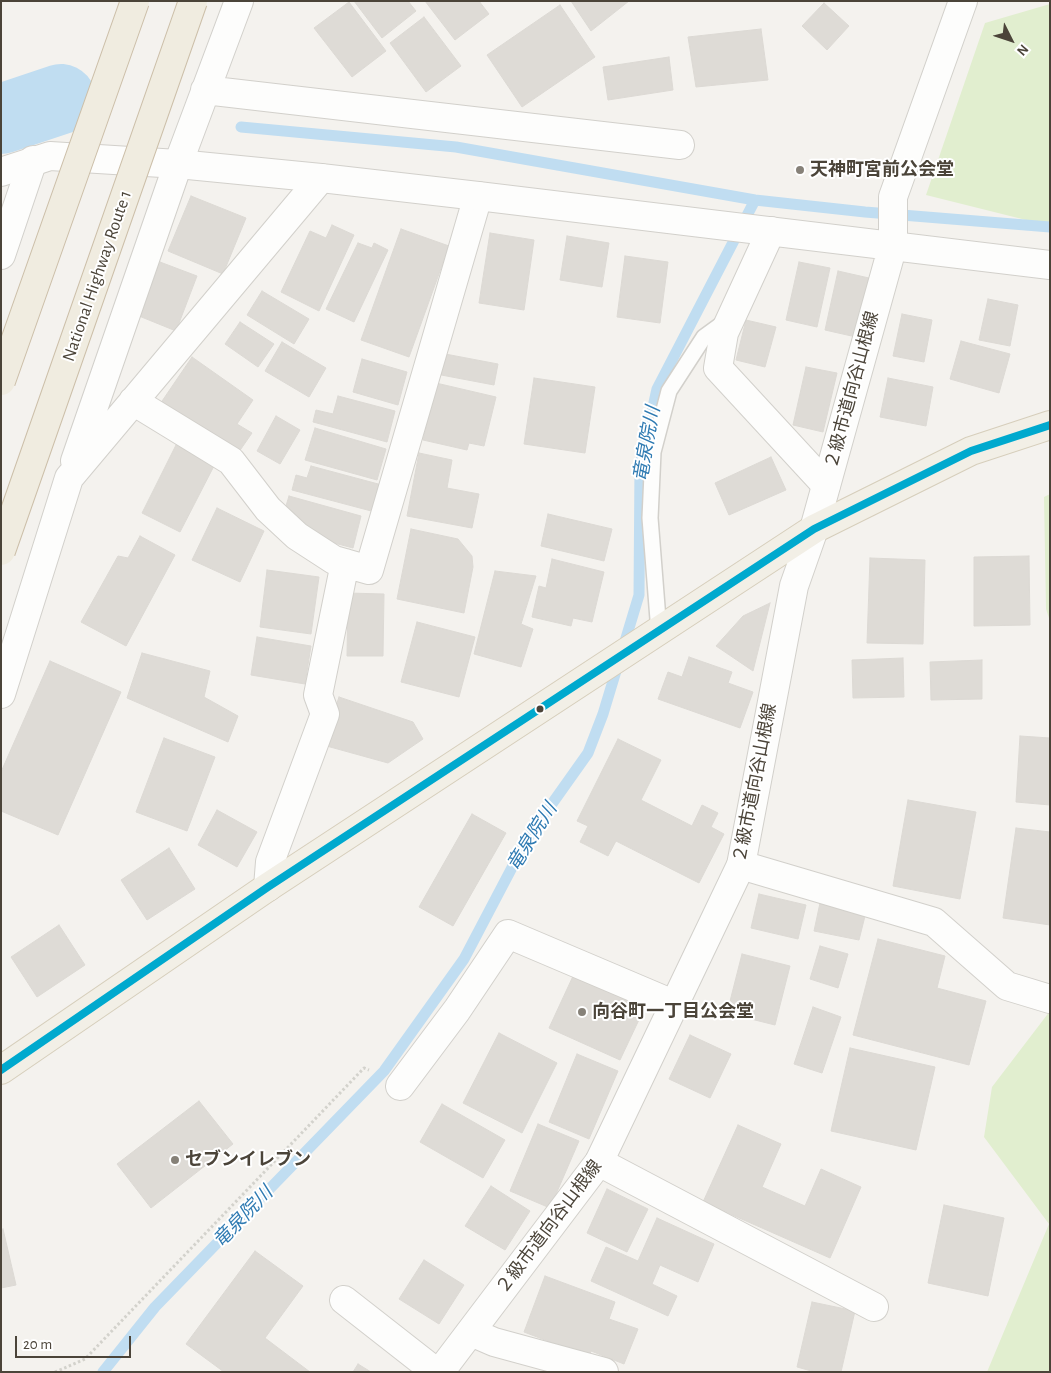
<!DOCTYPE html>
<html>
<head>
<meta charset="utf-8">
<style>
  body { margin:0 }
  #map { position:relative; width:1051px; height:1373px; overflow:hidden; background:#f4f2ee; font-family:"Alegreya Sans",sans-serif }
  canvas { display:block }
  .frame { position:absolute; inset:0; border:2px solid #4b4439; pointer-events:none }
  .north { position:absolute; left:986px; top:15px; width:50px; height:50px; -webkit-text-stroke:4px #fff; paint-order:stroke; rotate:131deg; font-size:14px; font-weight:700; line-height:20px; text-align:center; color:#4b4439 }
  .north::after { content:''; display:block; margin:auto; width:18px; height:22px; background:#4b4439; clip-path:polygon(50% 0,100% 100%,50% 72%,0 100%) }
  .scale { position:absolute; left:15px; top:1336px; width:116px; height:22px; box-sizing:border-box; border:2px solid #4b4439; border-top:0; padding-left:6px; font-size:15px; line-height:18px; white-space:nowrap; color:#4b4439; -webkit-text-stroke:4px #fff; paint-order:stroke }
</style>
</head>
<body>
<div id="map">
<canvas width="1051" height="1373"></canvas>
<div class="frame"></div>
<div class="north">N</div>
<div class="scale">20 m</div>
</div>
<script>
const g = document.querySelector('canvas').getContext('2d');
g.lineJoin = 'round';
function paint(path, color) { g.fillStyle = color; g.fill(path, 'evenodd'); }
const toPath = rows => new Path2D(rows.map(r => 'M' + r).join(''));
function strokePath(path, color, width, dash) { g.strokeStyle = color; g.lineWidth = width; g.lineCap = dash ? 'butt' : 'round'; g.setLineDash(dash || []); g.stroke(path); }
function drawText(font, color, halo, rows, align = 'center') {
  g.font = font + ' "Alegreya Sans","Noto Sans JP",sans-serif'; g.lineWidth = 4; g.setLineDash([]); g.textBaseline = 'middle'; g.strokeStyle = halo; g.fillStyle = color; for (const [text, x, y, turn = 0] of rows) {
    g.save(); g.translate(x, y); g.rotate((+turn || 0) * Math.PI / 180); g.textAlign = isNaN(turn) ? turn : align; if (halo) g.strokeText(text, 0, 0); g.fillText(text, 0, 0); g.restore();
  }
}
paint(toPath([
  [1050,4,1050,226,926,195,985,23],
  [1050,494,1050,621,1046,609,1044,497],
  [1050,1011,1050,1372,987,1372,1049,1224,984,1137,992,1087]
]), '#e1eecf');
strokePath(toPath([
  [1,89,61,99],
  [241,127,456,147,755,200,865,212,1050,227],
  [103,1372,155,1307,384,1071,464,959,527,839,588,753,603,714,639,595,640,465,657,389,755,200]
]), '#c0ddf1', 11);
strokePath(toPath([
  [1,119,61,99]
]), '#c0ddf1', 70);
const building = toPath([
  [354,1,408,1,416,11,382,38,354,1],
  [425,1,479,1,489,14,455,40,425,1],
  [571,1,629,1,591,31,571,1],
  [349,2,386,51,352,77,314,28,349,2],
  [824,3,849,26,827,50,802,26,824,3],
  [560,5,595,57,522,107,487,55,560,5],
  [424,17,461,66,426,92,390,43,424,17],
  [761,29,768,80,696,87,688,37,761,29],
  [669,57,673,90,608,100,603,67,669,57],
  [191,196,246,218,223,274,168,251,191,196],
  [332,225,354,235,319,311,281,292,310,231,326,238,332,225],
  [401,229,449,246,409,357,361,340,401,229],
  [490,233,534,240,524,310,479,303,490,233],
  [567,236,609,243,602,287,560,280,567,236],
  [358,243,372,248,374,243,388,250,354,322,326,309,358,243],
  [625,256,668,262,660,323,617,317,625,256],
  [160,262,197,276,176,331,139,316,160,262],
  [799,262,830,268,817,327,786,320,799,262],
  [838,271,869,278,856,337,825,330,838,271],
  [262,291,309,319,294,344,247,315,262,291],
  [988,299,1018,305,1010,346,979,340,988,299],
  [902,314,932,320,924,362,893,356,902,314],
  [746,320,776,327,765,367,736,360,746,320],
  [240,322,274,344,258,367,225,344,240,322],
  [961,341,1010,354,999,393,950,379,961,341],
  [282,342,326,368,309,397,265,371,282,342],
  [440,353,498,364,494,385,436,374,440,353],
  [192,357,253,400,237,424,252,433,234,459,158,407,192,357],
  [362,359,407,372,398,405,353,392,362,359],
  [806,367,837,373,823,432,793,425,806,367],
  [534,378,595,387,585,453,524,444,534,378],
  [888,378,933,387,926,426,880,417,888,378],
  [436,383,496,397,484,446,469,443,467,450,423,440,436,383],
  [338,396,395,411,387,442,313,422,316,410,333,414,338,396],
  [276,416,300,430,280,464,257,451,276,416],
  [315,428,386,449,377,480,305,460,315,428],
  [176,445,215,464,180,532,142,513,176,445],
  [419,453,452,460,447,488,479,494,472,528,407,516,419,453],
  [771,457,786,490,729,515,715,483,771,457],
  [311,466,382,485,375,512,292,490,296,475,307,478,311,466],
  [289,496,361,516,353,548,304,535,282,519,289,496],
  [217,508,264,531,240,582,192,560,217,508],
  [548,514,612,529,604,561,541,546,548,514],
  [411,529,458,539,472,556,473,567,464,613,397,599,411,529],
  [140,536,175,555,126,646,81,622,118,556,128,558,140,536],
  [1029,556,1030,625,974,626,974,557,1029,556],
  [870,558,925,560,923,644,867,643,870,558],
  [552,559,604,572,592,622,573,618,571,626,532,617,539,586,546,588,552,559],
  [267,570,319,577,311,634,260,627,267,570],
  [495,571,536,576,521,624,533,629,521,667,474,654,495,571],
  [348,593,384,594,383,656,347,656,348,593],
  [770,603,753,671,716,646,743,616,770,603],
  [417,622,475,637,459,697,401,682,417,622],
  [257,637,311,646,305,684,251,675,257,637],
  [142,653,210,671,204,697,238,716,228,742,127,698,142,653],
  [689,657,732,672,728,683,753,692,740,728,658,699,668,672,682,677,689,657],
  [903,658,904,697,853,698,852,660,903,658],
  [982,660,982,699,931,700,930,662,982,660],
  [50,661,121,692,58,835,1,811,1,772,50,661],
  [339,697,413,722,423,739,388,763,323,745,339,697],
  [1020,736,1050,738,1050,805,1016,802,1020,736],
  [164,738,215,757,187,831,136,812,164,738],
  [618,739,661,760,641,800,692,826,702,805,718,813,711,827,724,834,699,883,616,841,608,856,580,842,588,826,577,821,618,739],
  [908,800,976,812,960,899,893,886,908,800],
  [217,810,257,832,237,867,198,845,217,810],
  [472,814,506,833,453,926,419,907,472,814],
  [1016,828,1050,832,1050,925,1003,918,1016,828],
  [169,848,195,889,147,920,121,880,169,848],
  [759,894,806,905,798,939,751,928,759,894],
  [820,903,866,912,859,940,814,931,820,903],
  [59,925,85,965,37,997,11,957,59,925],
  [878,939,945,956,937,988,986,1001,969,1065,853,1035,878,939],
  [820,946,848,954,838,988,810,979,820,946],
  [742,954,790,966,775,1025,727,1013,742,954],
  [574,974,645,1007,620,1060,549,1028,574,974],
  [813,1007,841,1017,822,1073,794,1064,813,1007],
  [499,1033,557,1063,522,1133,463,1103,499,1033],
  [690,1035,731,1054,710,1098,669,1079,690,1035],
  [850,1048,935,1067,916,1150,831,1131,850,1048],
  [577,1054,618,1071,589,1139,549,1122,577,1054],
  [199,1101,233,1144,151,1208,117,1164,199,1101],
  [442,1104,505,1140,483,1178,420,1142,442,1104],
  [538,1124,579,1141,550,1208,510,1191,538,1124],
  [738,1125,781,1144,762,1187,805,1206,821,1169,861,1187,830,1258,703,1202,738,1125],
  [491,1186,530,1211,505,1250,465,1226,491,1186],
  [607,1189,648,1209,627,1252,587,1233,607,1189],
  [944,1205,1004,1218,988,1296,928,1283,944,1205],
  [657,1218,714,1244,698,1282,660,1265,652,1284,677,1296,668,1316,591,1281,606,1247,638,1261,657,1218],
  [3,1229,16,1285,1,1288,1,1230,3,1229],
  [255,1251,303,1286,265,1338,310,1372,224,1372,186,1344,255,1251],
  [424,1260,464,1285,439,1324,399,1299,424,1260],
  [545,1276,615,1302,609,1319,638,1329,624,1364,591,1351,589,1357,524,1332,545,1276],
  [812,1302,855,1311,841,1372,815,1372,797,1367,812,1302],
  [358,1364,371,1372,353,1372,358,1364]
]);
paint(building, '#dedbd6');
strokePath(building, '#dcd9d4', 1);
const service = toPath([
  [659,632,650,518,653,452,669,391,704,337,726,321]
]);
const minor = toPath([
  [205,90,680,145],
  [771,231,724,333,718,368,826,485],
  [893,245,893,197,963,1],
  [1,255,33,160],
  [133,401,231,461,268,509,297,536,334,560,369,570,478,196],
  [75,461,178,164,239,1],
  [1,694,69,478,321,178],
  [741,865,934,922,1007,986,1050,999],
  [268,887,270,862,325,714,318,695,345,563],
  [400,1086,457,1010,508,934,673,1004],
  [599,1162,874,1307],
  [344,1300,436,1372],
  [471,1332,494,1342,604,1372]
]);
const tertiary = toPath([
  [1,172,50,156,178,164,321,178,478,196,1050,265],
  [440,1372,599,1162,741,865,794,586,814,529,893,245]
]);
const primary = toPath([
  [1,1070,268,887,814,529,971,451,1050,425]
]);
strokePath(service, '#d2d0cb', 18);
strokePath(minor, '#d2d0cb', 30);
strokePath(tertiary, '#d2d0cb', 30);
strokePath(primary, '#d6cebb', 30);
strokePath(toPath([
  [55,1372,85,1359,364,1068,369,1070]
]), '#d3d2cc', 3, [2.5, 2.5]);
strokePath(service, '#fdfdfc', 15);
strokePath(minor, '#fdfdfc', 28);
strokePath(tertiary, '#fdfdfc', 28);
strokePath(primary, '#f2efe6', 28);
const trunkBridge = toPath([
  [1,381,135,1],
  [1,551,193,1]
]);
strokePath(trunkBridge, '#ccbfa9', 30, []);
strokePath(trunkBridge, '#f0ece0', 28);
strokePath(toPath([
  [1,1070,268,887,814,529,971,451,1050,425]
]), '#00a9ce', 8);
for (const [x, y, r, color] of [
  [800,170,5,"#868178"],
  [540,709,4.5,"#4b4439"],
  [582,1012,5,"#868178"],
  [175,1160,5,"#868178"]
]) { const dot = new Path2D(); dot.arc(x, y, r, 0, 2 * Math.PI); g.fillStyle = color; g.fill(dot); strokePath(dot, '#fff', 2); }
drawText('bold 18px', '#4b4439', '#fff', [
  ["天神町宮前公会堂",810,170],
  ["向谷町一丁目公会堂",592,1012],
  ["セブンイレブン",185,1160]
], 'left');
drawText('18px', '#4b4439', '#fff', [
  ["National Highway Route 1",97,276,-71],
  ["２級市道向谷山根線",852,390,-75],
  ["２級市道向谷山根線",755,783,-79],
  ["２級市道向谷山根線",549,1227,-53]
]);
drawText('italic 19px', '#2e7ab2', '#fff', [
  ["竜泉院川",647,444,-80],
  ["竜泉院川",532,837,-58],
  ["竜泉院川",243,1217,-46]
]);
</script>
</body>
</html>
